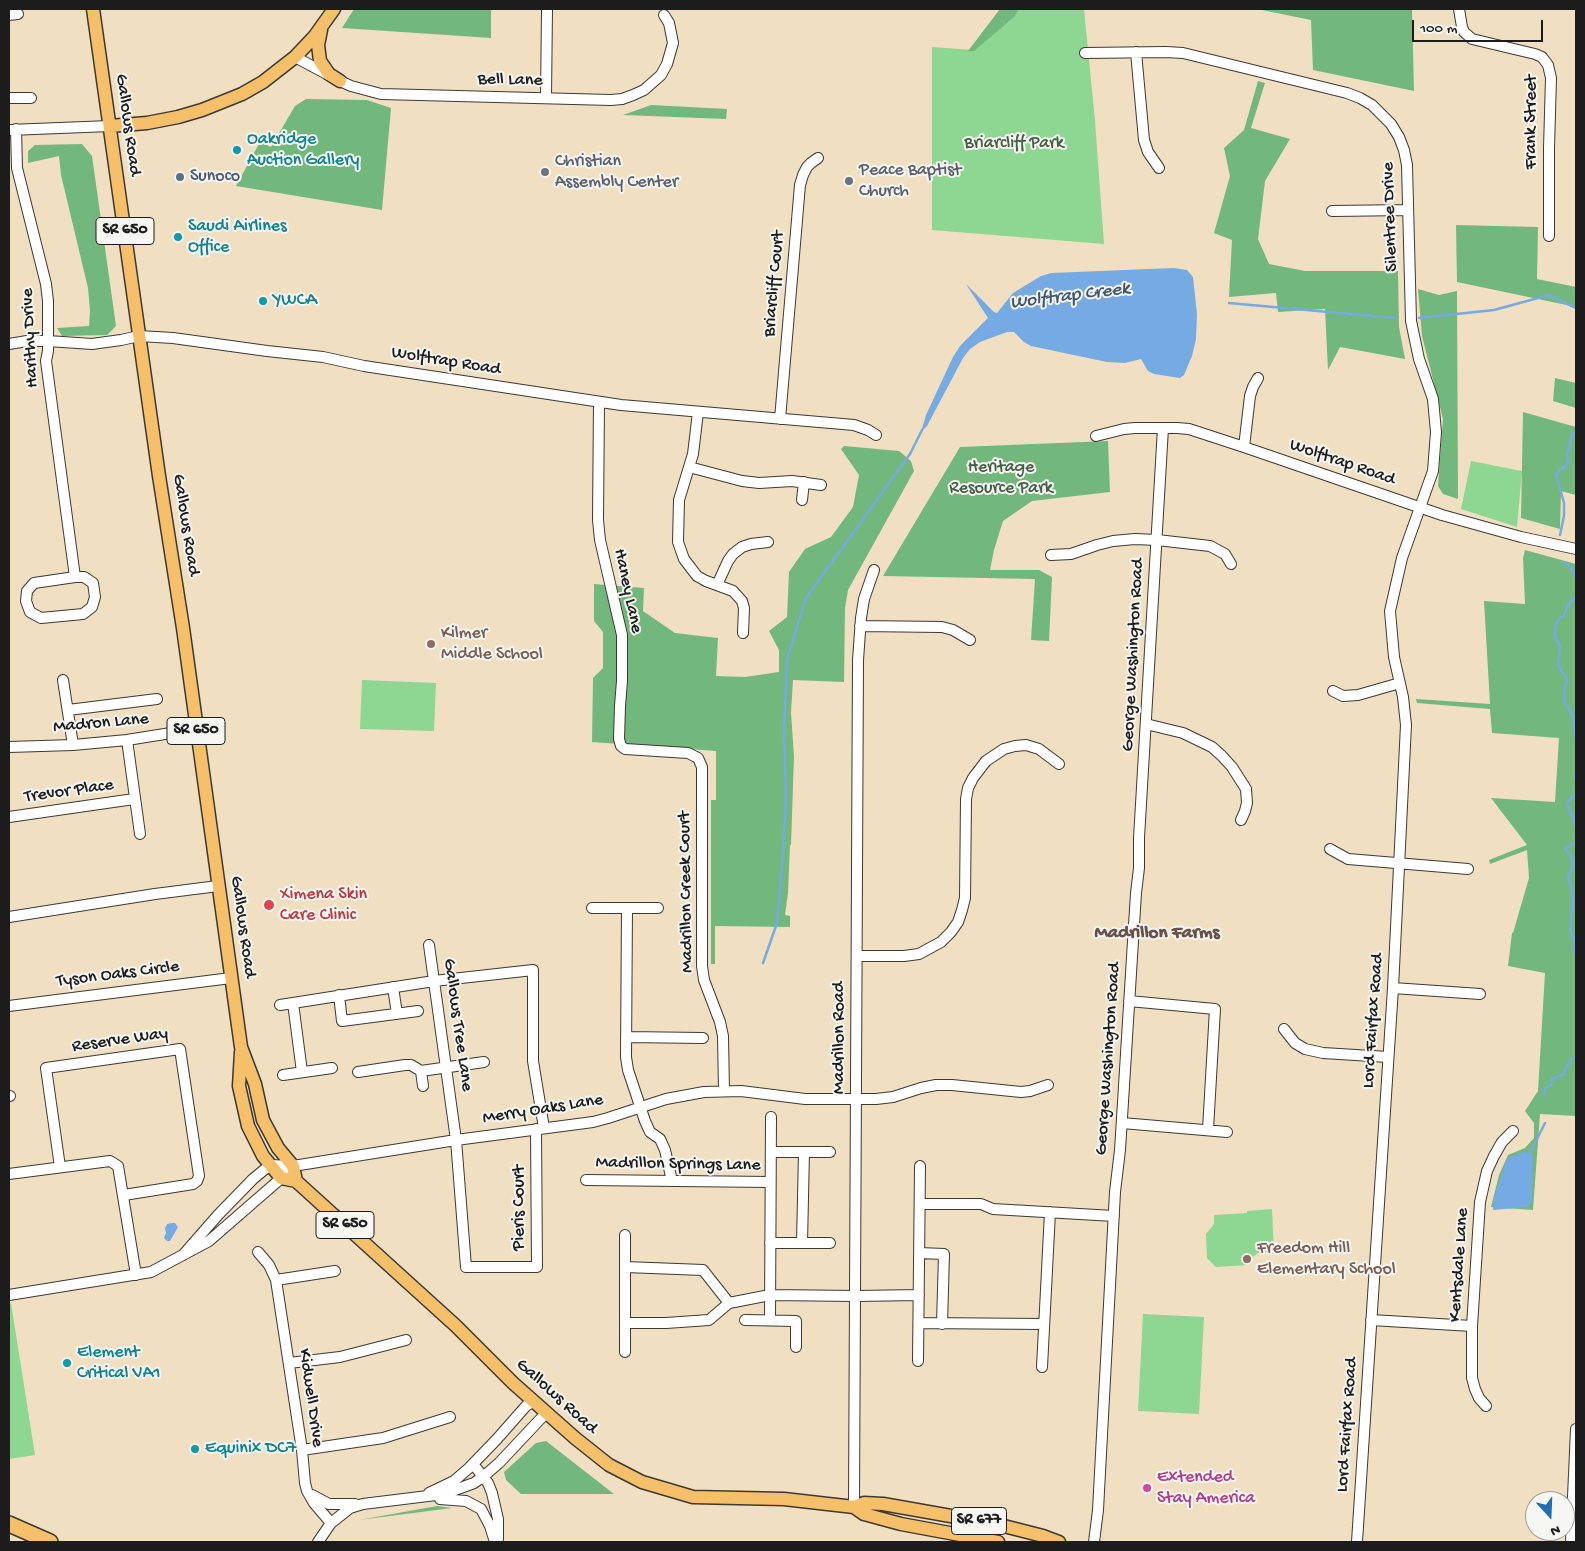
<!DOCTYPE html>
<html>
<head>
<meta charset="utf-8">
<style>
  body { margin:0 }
  #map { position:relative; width:1585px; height:1551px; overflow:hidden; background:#f1dfc2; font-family:"Gochi Hand",sans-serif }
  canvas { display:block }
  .frame { position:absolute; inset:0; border:10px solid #1c1c1c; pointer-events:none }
  .north { position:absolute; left:1525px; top:1491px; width:50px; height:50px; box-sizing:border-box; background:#f6f6f2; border:1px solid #9f9f9c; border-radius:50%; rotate:160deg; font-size:14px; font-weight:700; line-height:20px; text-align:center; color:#1c1c1c }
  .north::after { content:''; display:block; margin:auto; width:18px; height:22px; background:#1f6fb2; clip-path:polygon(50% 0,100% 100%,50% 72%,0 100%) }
  .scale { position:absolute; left:1412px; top:20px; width:131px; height:22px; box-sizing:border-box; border:2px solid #1c1c1c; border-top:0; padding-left:6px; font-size:15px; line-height:18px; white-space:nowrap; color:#1c1c1c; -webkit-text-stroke:4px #f6f6f2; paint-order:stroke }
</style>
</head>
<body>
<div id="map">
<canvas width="1585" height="1551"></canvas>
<div class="frame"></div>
<div class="north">N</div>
<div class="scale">100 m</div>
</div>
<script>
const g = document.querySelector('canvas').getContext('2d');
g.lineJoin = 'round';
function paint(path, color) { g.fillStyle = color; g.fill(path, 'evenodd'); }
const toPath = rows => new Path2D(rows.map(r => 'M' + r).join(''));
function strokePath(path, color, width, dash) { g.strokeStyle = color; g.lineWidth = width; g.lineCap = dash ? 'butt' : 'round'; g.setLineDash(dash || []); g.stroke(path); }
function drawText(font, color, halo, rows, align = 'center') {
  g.font = font + ' "Gochi Hand",sans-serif'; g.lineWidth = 4; g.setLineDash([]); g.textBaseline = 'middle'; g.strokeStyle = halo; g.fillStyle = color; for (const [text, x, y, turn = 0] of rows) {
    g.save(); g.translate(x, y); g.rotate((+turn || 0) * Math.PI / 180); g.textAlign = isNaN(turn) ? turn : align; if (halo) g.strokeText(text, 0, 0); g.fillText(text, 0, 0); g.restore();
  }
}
paint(toPath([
  [1018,9,1084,9,1095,121,1104,244,932,230,932,47,973,50],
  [1471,461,1522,471,1517,527,1461,509],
  [362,680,436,683,434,731,360,729],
  [1272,1209,1274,1253,1258,1253,1248,1261,1248,1265,1216,1267,1207,1258,1206,1234,1214,1224,1214,1215,1247,1213,1247,1211],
  [11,1303,35,1455,9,1459,9,1304],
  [1143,1314,1204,1317,1199,1414,1138,1411]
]), '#8ed792');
paint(toPath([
  [354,9,491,9,491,38,342,28],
  [1000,9,1019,9,1014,17,974,51,968,51],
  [1257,9,1412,9,1414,91,1313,70,1311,20],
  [1258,81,1265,83,1251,128,1290,139,1265,181,1258,239,1269,264,1305,271,1398,271,1399,327,1405,359,1340,347,1328,370,1325,309,1278,312,1276,293,1229,297,1232,240,1214,233,1230,176,1224,148,1244,130],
  [306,99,367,100,391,108,382,210,236,186,260,142,271,147,295,106],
  [651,105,727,109,726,119,623,115],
  [82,144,92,156,116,326,107,335,62,336,57,328,89,326,90,311,88,288,61,175,59,156,28,163,28,151,35,145],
  [1456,225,1538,227,1537,279,1576,287,1576,307,1457,282],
  [1418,289,1439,295,1457,291,1458,499,1443,494,1438,486,1443,419,1422,336],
  [1555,378,1576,383,1576,408,1553,401],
  [1523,412,1576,427,1576,495,1561,491,1560,529,1521,518],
  [1108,441,1110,492,1032,501,1003,521,994,550,990,570,1039,570,1052,577,1049,641,1031,640,1035,579,883,576,960,447],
  [844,446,899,451,911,461,914,471,848,590,845,608,844,682,793,680,791,712,794,757,791,845,790,845,788,893,785,915,790,916,790,927,715,926,715,964,711,964,711,800,716,800,716,751,592,742,593,678,603,668,603,632,594,621,594,584,644,588,643,611,675,633,718,638,716,676,745,677,779,672,779,650,769,631,787,617,789,572,805,549,831,537,853,507,859,475,841,449],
  [1525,550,1576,564,1576,1116,1540,1114,1533,1210,1491,1207,1499,1175,1508,1155,1525,1148,1534,1138,1534,1123,1525,1111,1538,1091,1545,973,1508,966,1512,933,1513,933,1529,878,1527,850,1490,864,1489,860,1527,845,1491,798,1555,802,1559,738,1492,733,1490,709,1417,703,1416,699,1490,704,1484,601,1525,604,1523,558],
  [546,1441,614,1494,521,1494,506,1480,504,1472,536,1443],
  [437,1506,452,1508,359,1520]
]), '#72b87c');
paint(toPath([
  [1174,268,1187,270,1193,277,1197,314,1196,339,1192,356,1184,375,1180,378,1154,374,1148,371,1141,359,1125,363,1107,362,1031,346,1024,342,1014,332,1007,332,980,342,970,349,963,358,927,426,921,432,926,415,953,357,960,346,988,318,966,284,994,312,997,313,1013,293,1041,276,1051,273],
  [1523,1152,1532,1153,1533,1158,1532,1202,1527,1207,1493,1210,1494,1196,1507,1158],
  [172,1223,175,1223,178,1227,177,1229,170,1241,167,1241,164,1238,166,1233,165,1228,167,1224]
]), '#75aae2');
strokePath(toPath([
  [1229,303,1395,318],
  [1419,318,1494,310,1549,295,1576,308],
  [1560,535,1564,516,1564,503,1556,474,1568,463,1567,454,1572,435,1576,431],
  [1563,562,1569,565,1576,577],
  [1576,597,1568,605,1564,615,1558,620,1555,627,1555,636,1560,647,1558,665,1567,680,1564,690,1565,703,1573,716,1576,745],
  [1576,772,1575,777,1576,781],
  [1576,793,1567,802,1569,811,1573,816,1576,829],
  [1576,842,1565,849,1572,857,1573,866,1568,877,1572,889,1573,899,1570,929,1575,943,1574,949,1576,955],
  [763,963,777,923,782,866,786,800,784,729,787,659,806,598,910,454,922,430],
  [1544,1096,1545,1088,1551,1085,1552,1079,1563,1075,1570,1060,1576,1057],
  [1528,1154,1532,1149,1545,1123]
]), '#75aae2', 2.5);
const minor = toPath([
  [1459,9,1462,27,1464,32,1472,39,1535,54,1542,57,1548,65,1551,78,1549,148,1549,236],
  [9,15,18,14],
  [1136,52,1144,140,1148,152,1159,168],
  [1085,53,1166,52,1183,53,1347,93,1360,98,1372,105,1391,124,1399,137,1404,150,1407,165,1411,321,1419,359,1433,399,1436,432,1433,471,1402,558,1390,611,1394,657,1403,697,1406,725,1393,988,1357,1542],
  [295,57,340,81,351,86,381,94,611,100,622,99,633,95,644,90,661,75,667,64,673,43,669,23,664,15],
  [546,97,547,9],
  [9,98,31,98],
  [16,129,17,168,46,284,48,301,48,351,46,361,75,577,84,577,93,583,95,597,92,607,83,614,41,618,30,612,26,601,27,591,34,583,75,577],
  [9,130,110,126],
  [1332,211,1408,210],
  [9,344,27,341,48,341,92,344,121,340,139,336,173,338,267,351,323,357,364,366,621,405,854,425,868,430,876,435],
  [599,402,598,520,600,540,622,635,622,681,620,706,619,739,621,746,625,749,688,753,698,758,702,767,702,966,704,980,720,1022,723,1036,724,1091],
  [698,412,693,454,679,500,678,542,684,559,697,576,706,581,733,591,742,601,744,608,743,633],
  [780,419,800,185,803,175,807,167,811,163,818,158],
  [1096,436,1124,429,1135,428,1177,428,1189,429,1244,447,1442,515,1521,537,1576,549],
  [1244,447,1250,396,1253,387,1258,378],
  [689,467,742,481,759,483,792,481,821,485],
  [802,500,804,482],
  [1051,555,1071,554,1097,545,1113,541,1135,539,1157,540,1210,546,1225,554,1231,564],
  [717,585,728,561,733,554,742,547,751,544,768,542],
  [860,626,942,627,953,630,970,640],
  [63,680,73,745],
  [1333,691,1343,696,1358,695,1400,683],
  [68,710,157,699],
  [1146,724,1183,733,1212,747,1222,756,1232,767,1246,789,1247,803,1245,811,1241,820],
  [127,740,140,834],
  [9,747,73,745,127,740,196,729],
  [9,817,134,799],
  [1330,849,1348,859,1468,869],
  [592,908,658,908],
  [627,908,626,1057,628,1070,645,1121,650,1132,660,1139,665,1150,672,1181],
  [9,917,155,894,218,886],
  [429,945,456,1140,466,1267,537,1267,536,1129],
  [857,956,904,956,919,954,941,942,951,932,958,922,962,910,965,898,966,799,968,788,973,778,986,761,1004,749,1015,746,1026,745,1039,749,1059,764],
  [393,987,397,1014],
  [1393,988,1480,994],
  [339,995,342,1021,418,1011],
  [1129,1001,1215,1009,1208,1129],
  [293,1003,302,1072],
  [280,1005,434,981,533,970,533,1061,544,1128],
  [9,1006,231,978],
  [1284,1029,1295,1043,1305,1049,1323,1053,1388,1057],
  [626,1037,703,1038],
  [421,1071,423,1086],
  [358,1072,405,1065,411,1065,421,1071,484,1062],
  [283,1075,332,1068],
  [9,1096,10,1096],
  [1122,1123,1227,1132],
  [771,1152,830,1152],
  [60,1167,46,1068,180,1049,199,1176,197,1181,193,1184,124,1195],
  [9,1174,110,1161,118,1166,136,1275],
  [586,1180,770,1182],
  [920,1204,981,1204,993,1209,1114,1216],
  [625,1235,625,1352],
  [770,1243,830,1243],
  [802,1243,804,1152],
  [258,1252,269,1265,276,1280,302,1450,305,1483,307,1491,314,1503,331,1523],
  [919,1253,944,1254,942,1324],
  [183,1255,218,1215,253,1179,270,1165,293,1166,456,1140,593,1122,608,1118,666,1099,704,1092,741,1091,805,1099,876,1099,893,1097,921,1088,936,1085,952,1085,1021,1092,1030,1091,1048,1085],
  [625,1267,703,1270,729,1303],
  [276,1280,335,1271],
  [9,1295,151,1272,209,1241,286,1174],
  [745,1320,796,1321,796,1347],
  [770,1320,771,1117],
  [1371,1320,1472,1326],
  [625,1323,666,1323,709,1320,729,1303,770,1295,856,1296,919,1295],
  [919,1323,1044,1324],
  [918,1361,920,1166],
  [289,1363,340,1357,406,1340],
  [1042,1367,1050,1212],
  [1486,1406,1479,1398,1475,1389,1472,1378,1472,1326,1480,1202,1487,1171,1494,1156,1502,1142,1513,1131],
  [302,1450,383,1438,450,1417],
  [473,1464,488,1483,492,1493,498,1519,498,1539],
  [429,1493,454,1481,469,1468,497,1439,526,1406,534,1401],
  [312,1495,329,1504,355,1504],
  [440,1499,466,1501,481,1509,490,1526,495,1542],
  [854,1507,858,660,861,618,864,599,874,570],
  [318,1542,331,1523,350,1508,363,1504,444,1494,474,1483,484,1476,499,1463,546,1413],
  [1094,1542,1098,1510,1115,1192,1120,1150,1136,893,1139,868,1139,838,1163,428],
  [1571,1542,1576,1429]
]);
const major = toPath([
  [93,9,159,476,183,628,241,1047,255,1084,263,1120,278,1148,293,1166,296,1181],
  [321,30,318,45,320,61,329,74,340,81],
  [110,126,147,123,178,117,202,110,242,94,263,82,295,57,314,37,334,9],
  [241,1052,239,1086,248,1126,263,1156,281,1178,296,1181,456,1326,513,1383,575,1438,609,1465,642,1482,693,1497,784,1499,854,1507,864,1503,883,1504,996,1524,1043,1536,1059,1542],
  [854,1507,864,1514,901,1524,998,1542]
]);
const highway = toPath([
  [9,1524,50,1542]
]);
strokePath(minor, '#3c3935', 12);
strokePath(major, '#3c3935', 15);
strokePath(highway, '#3c3935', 18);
strokePath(minor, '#fff', 10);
strokePath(major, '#f6c06b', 12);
strokePath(highway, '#f6c06b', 15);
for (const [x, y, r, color] of [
  [237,150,5,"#0f9aa8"],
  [545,172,5,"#6b7280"],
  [180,177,5,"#5c6f8a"],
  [849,181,5,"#6b7280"],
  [178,237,5,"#0f9aa8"],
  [263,301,5,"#0f9aa8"],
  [431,644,5,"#8d6e63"],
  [269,905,6,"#e0444e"],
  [1247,1259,5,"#8d6e63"],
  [67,1363,5,"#0f9aa8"],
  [195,1449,5,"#0f9aa8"],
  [1147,1488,5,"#d1479c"]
]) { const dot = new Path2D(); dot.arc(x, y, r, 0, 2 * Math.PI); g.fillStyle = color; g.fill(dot); strokePath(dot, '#f6f6f2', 2); }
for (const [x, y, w] of [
  [125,231,58],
  [196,731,58],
  [345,1225,58],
  [979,1521,55]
]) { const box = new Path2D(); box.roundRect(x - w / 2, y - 13.5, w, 27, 4); g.fillStyle = '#f6f6f2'; g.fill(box); strokePath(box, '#1c1c1c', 1); }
drawText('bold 16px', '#1c1c1c', null, [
  ["SR 650",125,231],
  ["SR 650",196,731],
  ["SR 650",345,1225],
  ["SR 677",979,1521]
]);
drawText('18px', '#1c1c1c', '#f6f6f2', [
  ["Bell Lane",510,81,1],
  ["Frank Street",1532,122,-90],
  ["Gallows Road",127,125,82],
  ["Silentree Drive",1391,217,-92],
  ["Briarcliff Court",775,284,-85],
  ["Harithy Drive",31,338,-93],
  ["Wolftrap Road",446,362,9],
  ["Wolftrap Road",1342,463,19],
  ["Gallows Road",185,525,81],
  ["Haney Lane",627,591,78],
  ["George Washington Road",1134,655,-87],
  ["Madron Lane",101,724,-5],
  ["Trevor Place",69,792,-8],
  ["Madrillon Creek Court",687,892,-91],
  ["Gallows Road",242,927,82],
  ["Tyson Oaks Circle",118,975,-7],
  ["Lord Fairfax Road",1374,1021,-86],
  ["Gallows Tree Lane",457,1025,82],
  ["Madrillon Road",840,1038,-90],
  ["Reserve Way",120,1041,-8],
  ["George Washington Road",1109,1059,-86],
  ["Merry Oaks Lane",543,1110,-9],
  ["Madrillon Springs Lane",678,1165,1],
  ["Pieris Court",520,1208,-90],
  ["Kentsdale Lane",1460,1265,-86],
  ["Gallows Road",556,1397,42],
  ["Kidwell Drive",310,1398,82],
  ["Lord Fairfax Road",1348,1425,-86]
]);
drawText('18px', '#0d838f', '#f6f6f2', [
  ["Oakridge",247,140],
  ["Auction Gallery",247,161],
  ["Saudi Airlines",188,227],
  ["Office",188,248],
  ["YWCA",273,301],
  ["Element",77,1353],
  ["Critical VA1",77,1374],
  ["Equinix DC7",205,1449]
], 'left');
drawText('18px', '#445d45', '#f6f6f2', [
  ["Briarcliff Park",1014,144],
  ["Heritage",1001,468],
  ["Resource Park",1001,489]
]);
drawText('18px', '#5b616d', '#f6f6f2', [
  ["Christian",555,162],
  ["Assembly Center",555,183],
  ["Peace Baptist",859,171],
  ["Church",859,192]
], 'left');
drawText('18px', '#4e5e75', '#f6f6f2', [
  ["Sunoco",190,177]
], 'left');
drawText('18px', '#785e54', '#f6f6f2', [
  ["Kilmer",441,634],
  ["Middle School",441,655],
  ["Freedom Hill",1257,1249],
  ["Elementary School",1257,1270]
], 'left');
drawText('18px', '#be3a42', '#f6f6f2', [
  ["Ximena Skin",280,895],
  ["Care Clinic",280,916]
], 'left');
drawText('18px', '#b23c85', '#f6f6f2', [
  ["Extended",1157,1478],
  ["Stay America",1157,1499]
], 'left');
drawText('italic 19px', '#40556b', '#f6f6f2', [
  ["Wolftrap Creek",1070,297,-7]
]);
drawText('bold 19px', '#694f45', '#f6f6f2', [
  ["Madrillon Farms",1157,934]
]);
</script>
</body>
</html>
